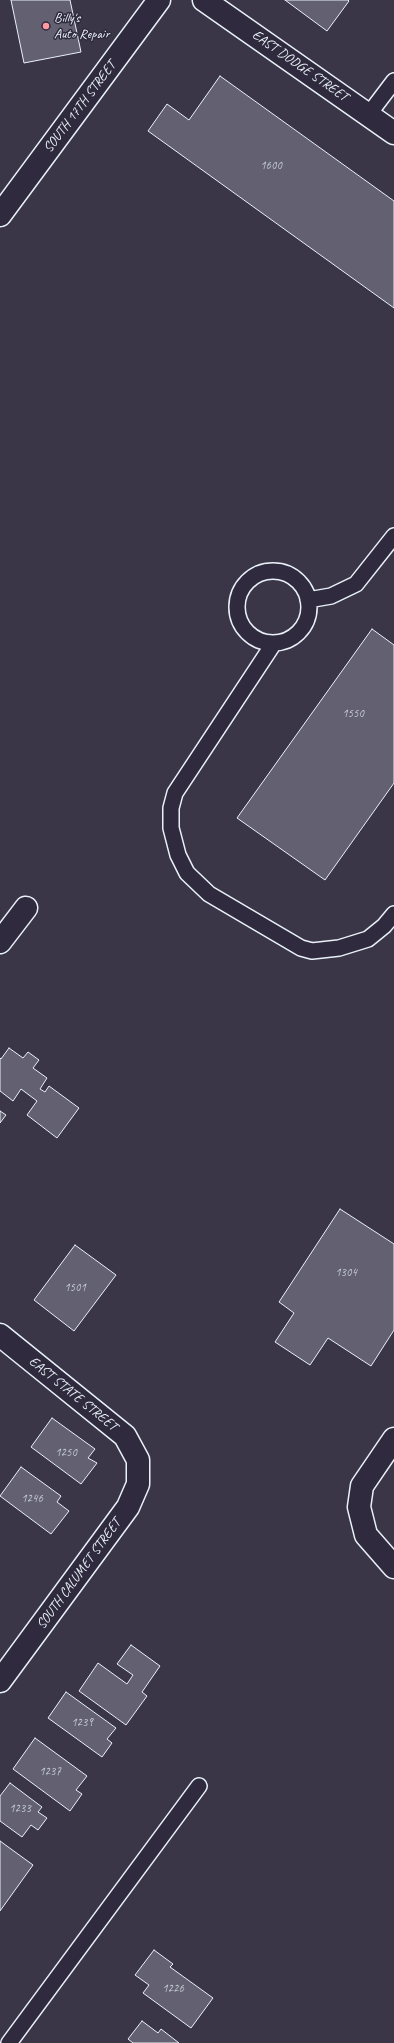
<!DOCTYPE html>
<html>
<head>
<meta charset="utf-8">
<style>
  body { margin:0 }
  canvas { display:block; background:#3a3648 }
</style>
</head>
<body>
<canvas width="394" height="2043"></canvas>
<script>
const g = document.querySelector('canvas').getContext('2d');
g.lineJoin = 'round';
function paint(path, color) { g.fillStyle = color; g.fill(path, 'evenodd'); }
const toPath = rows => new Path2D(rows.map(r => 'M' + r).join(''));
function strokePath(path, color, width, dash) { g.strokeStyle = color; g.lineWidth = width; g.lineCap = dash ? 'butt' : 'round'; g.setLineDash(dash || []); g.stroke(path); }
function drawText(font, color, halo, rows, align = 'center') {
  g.font = font + ' Caveat,sans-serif'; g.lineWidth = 3; g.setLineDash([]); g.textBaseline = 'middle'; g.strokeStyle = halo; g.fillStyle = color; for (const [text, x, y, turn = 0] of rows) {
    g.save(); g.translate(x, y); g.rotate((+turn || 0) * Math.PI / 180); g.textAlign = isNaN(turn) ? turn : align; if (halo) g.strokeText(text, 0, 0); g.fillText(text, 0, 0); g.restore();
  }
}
const building = toPath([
  [11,0,70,0,81,52,24,63,11,0],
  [285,0,348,0,349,1,327,31,285,0],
  [220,76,394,201,394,308,148,131,167,104,189,120,220,76],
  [372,629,394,645,394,783,325,880,237,818,372,629],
  [9,1048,23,1058,28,1052,39,1060,33,1068,47,1078,40,1089,45,1092,49,1086,79,1108,57,1138,27,1115,37,1101,21,1089,13,1101,0,1091,0,1058,1,1059,9,1048],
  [0,1111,6,1115,0,1123,0,1111],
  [340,1209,394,1244,394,1330,371,1366,328,1338,310,1365,275,1342,294,1313,279,1302,340,1209],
  [75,1245,116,1275,74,1331,34,1300,75,1245],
  [52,1418,95,1449,88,1458,97,1463,81,1484,31,1447,52,1418],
  [21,1467,61,1496,57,1502,69,1511,51,1534,0,1496,21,1467],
  [131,1645,160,1666,142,1692,147,1696,126,1725,79,1691,98,1663,127,1684,133,1675,117,1664,131,1645],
  [66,1692,116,1728,107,1739,112,1743,102,1757,48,1718,66,1692],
  [35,1738,87,1776,76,1790,82,1794,70,1811,13,1769,35,1738],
  [10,1783,42,1807,38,1812,47,1818,38,1830,31,1825,22,1837,0,1821,0,1796,10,1783],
  [0,1841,33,1865,0,1911,0,1841],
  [154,1950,173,1964,170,1967,213,1998,191,2028,143,1993,149,1985,135,1975,154,1950],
  [142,2021,158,2033,161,2029,179,2043,133,2043,128,2039,142,2021]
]);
paint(building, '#636171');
strokePath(building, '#e8f1f8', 1);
const lane = toPath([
  [369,114,394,81],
  '237 607a36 36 0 1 1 72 0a36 36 0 1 1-72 0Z',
  [308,600,331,596,356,584,394,536],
  [274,643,175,793,171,808,171,828,178,855,187,873,209,894,301,948,312,951,339,948,368,939,384,926,394,914],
  [9,2043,199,1786]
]);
const street = toPath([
  [204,0,394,133],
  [0,215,159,0],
  [0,942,26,908],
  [0,1335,125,1436,138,1460,138,1484,128,1507,0,1681],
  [394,1439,362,1486,359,1507,366,1535,394,1567]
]);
strokePath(lane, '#e8f1f8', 18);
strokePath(street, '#e8f1f8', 25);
strokePath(lane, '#2f2a3d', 15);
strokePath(street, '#2f2a3d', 22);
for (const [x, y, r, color] of [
  [46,26,4,"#ff9aa2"]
]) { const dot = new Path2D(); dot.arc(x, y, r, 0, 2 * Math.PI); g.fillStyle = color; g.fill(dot); strokePath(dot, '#2f2a3d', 1.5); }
drawText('12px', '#c7cdd6', null, [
  ["1600",271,166],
  ["1550",353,714],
  ["1304",346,1273],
  ["1501",75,1288],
  ["1250",66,1453],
  ["1246",32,1499],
  ["1239",82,1723],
  ["1237",50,1772],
  ["1233",20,1809],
  ["1226",173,1989]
]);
drawText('14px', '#e8f1f8', '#2f2a3d', [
  ["Billy's",54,18],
  ["Auto Repair",54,34]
], 'left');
drawText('14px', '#e8f1f8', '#2f2a3d', [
  ["EAST DODGE STREET",300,66,35],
  ["SOUTH 17TH STREET",80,107,-53],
  ["EAST STATE STREET",73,1394,39],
  ["SOUTH CALUMET STREET",79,1574,-54]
]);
</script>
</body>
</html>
